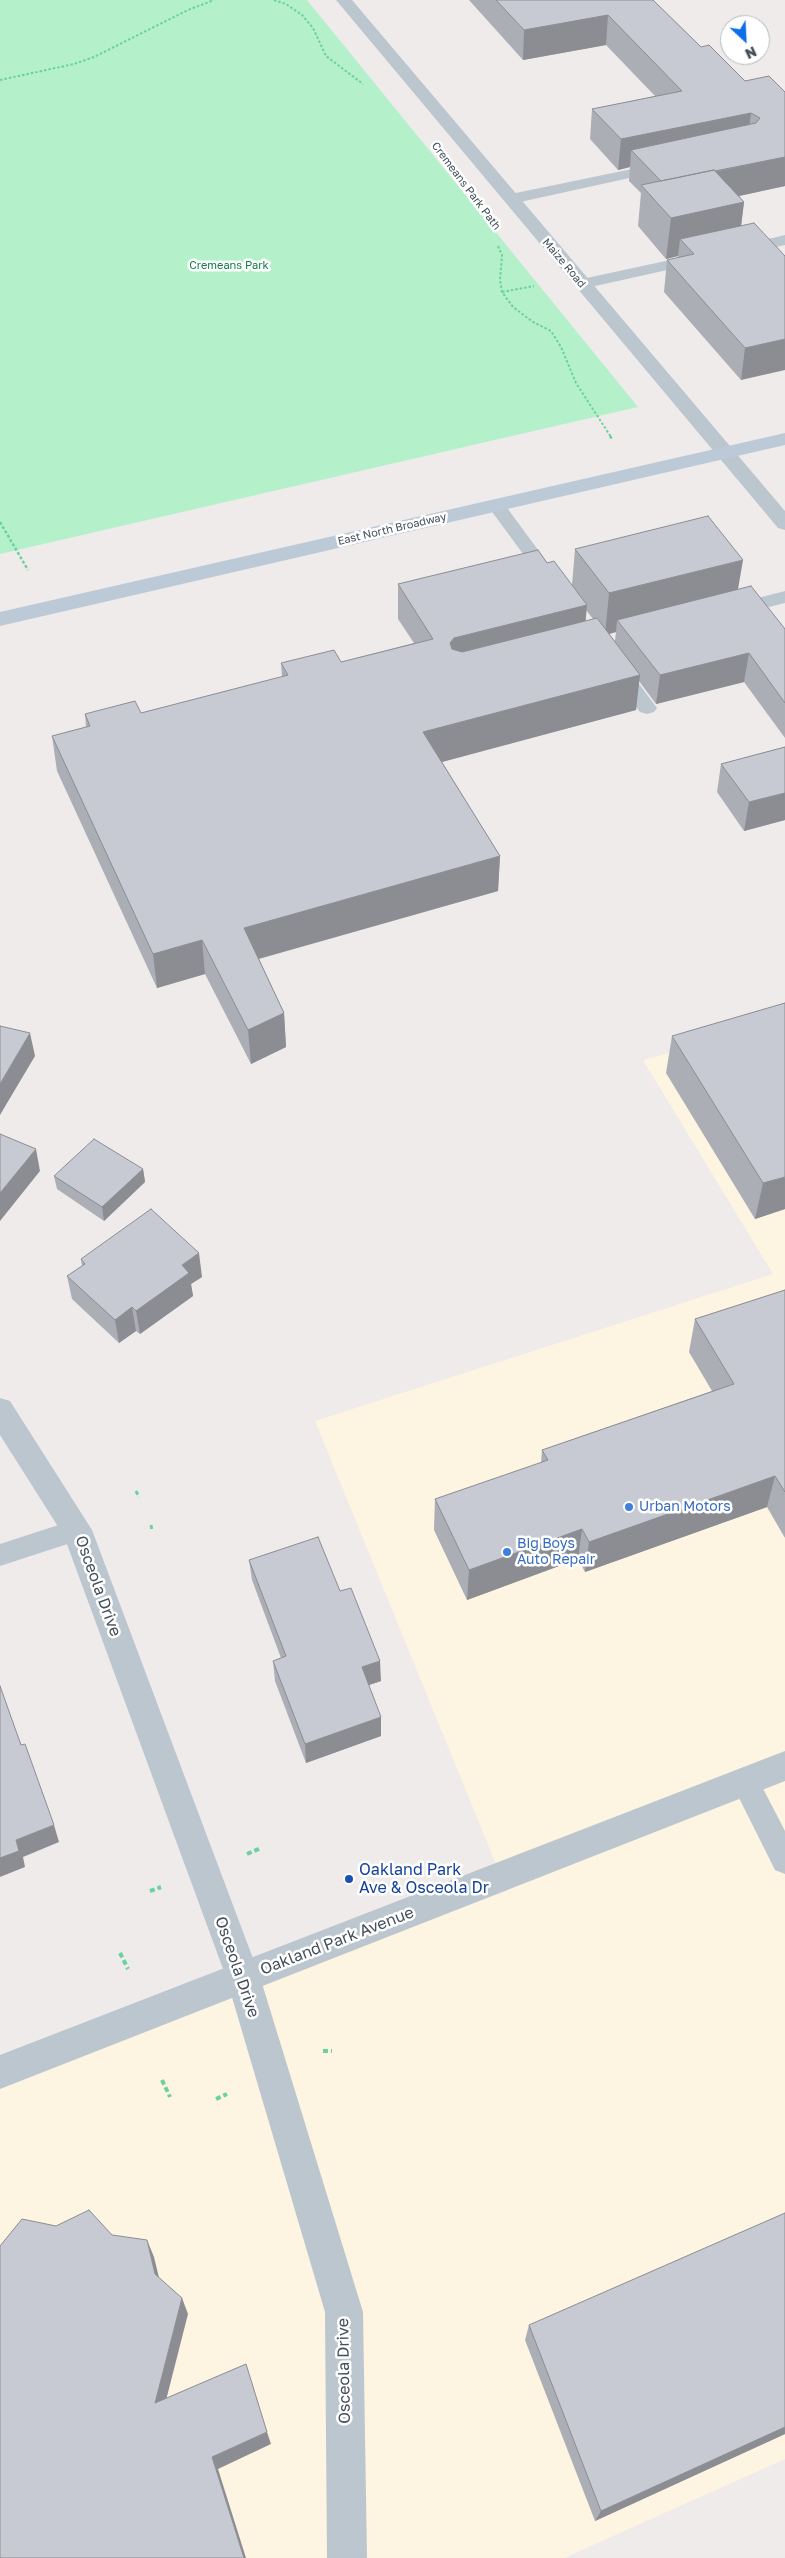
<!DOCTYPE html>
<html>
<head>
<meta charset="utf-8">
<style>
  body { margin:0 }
  #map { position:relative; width:785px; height:2558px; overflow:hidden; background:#efebeb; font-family:"Golos Text",sans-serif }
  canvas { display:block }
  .north { position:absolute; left:720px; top:15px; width:50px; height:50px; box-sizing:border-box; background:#fff; border:1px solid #b4b9bd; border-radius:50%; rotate:155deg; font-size:14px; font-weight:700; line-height:20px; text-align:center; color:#434f5a }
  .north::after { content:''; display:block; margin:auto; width:18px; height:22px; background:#0c6ee8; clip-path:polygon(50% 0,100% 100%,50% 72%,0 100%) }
</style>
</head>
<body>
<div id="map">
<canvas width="785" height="2558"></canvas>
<div class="north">N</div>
</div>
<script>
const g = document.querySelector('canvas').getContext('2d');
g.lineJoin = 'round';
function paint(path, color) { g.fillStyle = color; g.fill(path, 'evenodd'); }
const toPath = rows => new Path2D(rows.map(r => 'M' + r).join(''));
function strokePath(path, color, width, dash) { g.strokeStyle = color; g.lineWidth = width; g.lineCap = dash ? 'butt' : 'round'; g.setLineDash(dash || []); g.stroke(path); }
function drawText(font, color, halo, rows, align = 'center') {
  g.font = font + ' "Golos Text",sans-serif'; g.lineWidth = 5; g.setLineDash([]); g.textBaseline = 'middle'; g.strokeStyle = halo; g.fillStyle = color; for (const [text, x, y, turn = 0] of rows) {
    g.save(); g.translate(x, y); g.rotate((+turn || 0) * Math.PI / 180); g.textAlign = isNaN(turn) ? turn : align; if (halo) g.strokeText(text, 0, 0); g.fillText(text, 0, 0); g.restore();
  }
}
paint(toPath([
  [785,1021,785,2459,564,2558,0,2558,0,2076,507,1891,315,1421,773,1274,643,1060]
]), '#fdf4e1');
paint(toPath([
  [0,0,307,0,638,407,0,554]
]), '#b4f1cb');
strokePath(toPath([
  [274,0,286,4,302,15,313,28,326,56,363,84],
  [0,80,74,64,94,57,188,10,214,0],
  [498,246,502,255,500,280,502,292,513,307,533,322,551,331,561,347,576,383,611,437],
  [502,292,534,286]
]), '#6bd19e', 2, [2.5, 2]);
strokePath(toPath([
  [610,436,612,439],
  [0,522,28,570]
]), '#6bd19e', 2.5, [3, 2]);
strokePath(toPath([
  [136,1491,139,1497],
  [151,1525,152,1531]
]), '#6bd19e', 3, [4, 2.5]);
strokePath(toPath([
  [247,1854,261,1848],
  [150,1891,161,1887],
  [120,1953,128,1969],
  [323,2051,332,2051],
  [162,2080,170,2097],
  [216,2099,227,2094]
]), '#6bd19e', 4, [5, 3]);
paint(toPath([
  [661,163,668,167,666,170,511,204,503,199,511,194,661,163],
  [785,235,785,245,740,255,732,250,735,247,785,235],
  [698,254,706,259,703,262,582,289,574,284,582,279,698,254],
  [496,500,502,501,555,573,558,577,555,581,543,581,487,505,490,501,496,500],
  [785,591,785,603,733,616,727,614,724,610,727,606,785,591],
  [618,663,625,665,654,704,657,708,654,712,647,714,640,712,611,673,609,669,611,665,618,663],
  [77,1519,86,1522,90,1530,86,1538,0,1566,0,1544,77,1519],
  [744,1767,754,1771,785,1831,785,1874,775,1870,730,1780,734,1771,744,1767]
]), '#bbc6cf');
paint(toPath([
  [336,0,352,0,785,511,785,530,778,528,336,0],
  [0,1398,10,1401,92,1530,260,1977,363,2312,367,2558,327,2558,325,2312,226,1977,64,1536,0,1435,0,1398]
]), '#bbc6cf');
paint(toPath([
  [785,1751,785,1781,0,2089,0,2055,785,1751]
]), '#bbc6cf');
paint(toPath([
  [785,433,785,445,0,626,0,612,785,433]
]), '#bcc9d7');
paint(toPath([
  [469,0,653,0,701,47,745,81,769,76,785,186,739,196,744,202,741,226,785,256,741,380,664,292,667,260,678,258,678,256,666,259,638,226,641,193,629,181,630,167,618,170,590,139,592,109,655,96,606,45,523,60],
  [575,549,738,589,785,629,785,738,744,682,656,704,639,681,636,710,442,762,500,856,498,891,259,959,284,1013,286,1047,251,1064,205,974,157,988,57,771,52,736,86,727,85,714,141,713,282,677,281,663,341,662,414,643,398,619,398,584,547,563,572,585],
  [586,610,593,619,585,621],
  [616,632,615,641,609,634],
  [785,747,785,820,744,831,717,792,721,764],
  [672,1036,785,1209,755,1219,666,1073],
  [143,1169,145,1182,104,1221,57,1189,54,1176],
  [81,1259,202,1277,191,1284,193,1296,140,1334,136,1331,119,1343,72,1299,67,1276,82,1266],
  [785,1290,785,1538,767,1507,585,1572,578,1559,467,1600,434,1530,435,1499,541,1463,542,1450,712,1391,689,1352,695,1319],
  [249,1560,340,1591,381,1681,369,1685,381,1736,306,1763,275,1681,273,1661,281,1658,252,1580],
  [529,2325,785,2434,595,2521,525,2340]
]), '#abaeb5');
paint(toPath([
  [608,15,606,45,523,60,524,30],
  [751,113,747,143,631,150,630,167,618,170,621,139],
  [785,157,785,186,665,212,662,183],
  [744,202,739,243,680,239,678,256,666,259,671,218],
  [785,339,785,370,741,380,745,348],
  [743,560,736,601,617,620,616,632,605,635,609,593],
  [587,605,584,640,453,673,450,643,454,638],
  [749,653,744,682,656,704,660,675],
  [640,675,636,710,423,767,423,732],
  [785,793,785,820,744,831,749,802],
  [500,856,498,891,247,962,244,928],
  [202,940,205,974,157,988,153,954],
  [284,1013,286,1047,251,1064,248,1030],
  [30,1033,35,1056,0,1115,0,1084],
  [36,1149,40,1171,0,1221,0,1193],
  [143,1169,145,1182,104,1221,102,1207],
  [785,1177,785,1209,755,1219,763,1183],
  [199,1253,202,1277,191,1284,193,1296,140,1334,136,1311,182,1265],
  [132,1307,136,1331,119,1343,115,1320],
  [775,1476,767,1507,585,1572,589,1542],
  [582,1529,578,1559,467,1600,469,1570],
  [380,1661,381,1681,363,1687,362,1667],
  [381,1717,381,1736,306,1763,305,1744],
  [54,1825,59,1842,23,1857,25,1867,0,1877,0,1858,16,1840],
  [147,2240,154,2257,162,2290,155,2274],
  [182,2298,188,2314,162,2416,155,2403],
  [785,2427,785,2434,595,2521,601,2511],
  [267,2432,271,2444,218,2469,246,2558,244,2558,212,2457]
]), '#8b8d93');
const building = toPath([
  [496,0,653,0,701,47,709,45,745,81,769,76,785,92,785,157,715,171,714,170,661,181,631,150,756,123,760,118,751,113,621,139,592,109,682,91,608,15,524,30,496,0],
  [714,170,744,202,671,218,641,185,714,170],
  [754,223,785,256,785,339,745,348,667,260,694,254,680,239,754,223],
  [708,516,743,560,609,593,575,549,708,516],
  [538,550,547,563,554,561,587,605,454,638,450,643,452,649,462,652,597,618,640,675,423,732,500,856,244,928,284,1013,248,1030,202,940,153,954,52,736,90,726,85,714,135,701,141,713,288,675,281,663,334,650,341,662,433,639,398,584,538,550],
  [751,586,785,629,785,703,749,653,660,675,617,620,751,586],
  [785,747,785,793,749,802,721,764,785,747],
  [785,1003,785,1177,763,1183,672,1036,785,1003],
  [0,1026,30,1033,0,1084,0,1026],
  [0,1134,36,1149,0,1193,0,1134],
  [94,1139,143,1169,102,1207,54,1176,94,1139],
  [151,1209,199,1253,182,1265,189,1273,136,1311,132,1307,115,1320,67,1276,85,1264,81,1259,151,1209],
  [785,1290,785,1492,775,1476,589,1542,582,1529,469,1570,435,1499,548,1460,542,1450,734,1384,695,1319,785,1290],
  [318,1537,340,1591,351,1588,380,1661,362,1667,381,1717,305,1744,273,1661,286,1656,249,1560,318,1537],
  [0,1686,21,1745,25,1744,54,1825,16,1840,19,1851,0,1858,0,1686],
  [89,2210,112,2235,147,2240,155,2274,182,2298,155,2403,246,2364,267,2432,212,2457,244,2558,0,2558,0,2246,22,2219,56,2226,89,2210],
  [785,2213,785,2427,601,2511,529,2325,785,2213]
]);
paint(building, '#c7cad2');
strokePath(building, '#8b8d93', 1);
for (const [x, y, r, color] of [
  [629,1507,5,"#3f7fe0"],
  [507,1552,5,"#3f7fe0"],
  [349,1879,5,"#1a4fb4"]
]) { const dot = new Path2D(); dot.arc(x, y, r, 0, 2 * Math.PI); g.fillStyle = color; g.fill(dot); strokePath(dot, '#fff', 2); }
drawText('11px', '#434f5a', '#fff', [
  ["Cremeans Park Path",466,186,53],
  ["Maize Road",564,263,50],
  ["East North Broadway",392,529,-13]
]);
drawText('11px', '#107f46', '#fff', [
  ["Cremeans Park",229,266]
]);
drawText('14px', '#366cbe', '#fff', [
  ["Urban Motors",639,1507],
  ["Big Boys",517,1544],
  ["Auto Repair",517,1560]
], 'left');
drawText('16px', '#434f5a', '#fff', [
  ["Osceola Drive",98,1586,70],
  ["Oakland Park Avenue",337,1941,-21],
  ["Osceola Drive",237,1967,71],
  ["Osceola Drive",344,2371,-91]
]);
drawText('16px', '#164399', '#fff', [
  ["Oakland Park",359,1870],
  ["Ave & Osceola Dr",359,1888]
], 'left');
</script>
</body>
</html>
